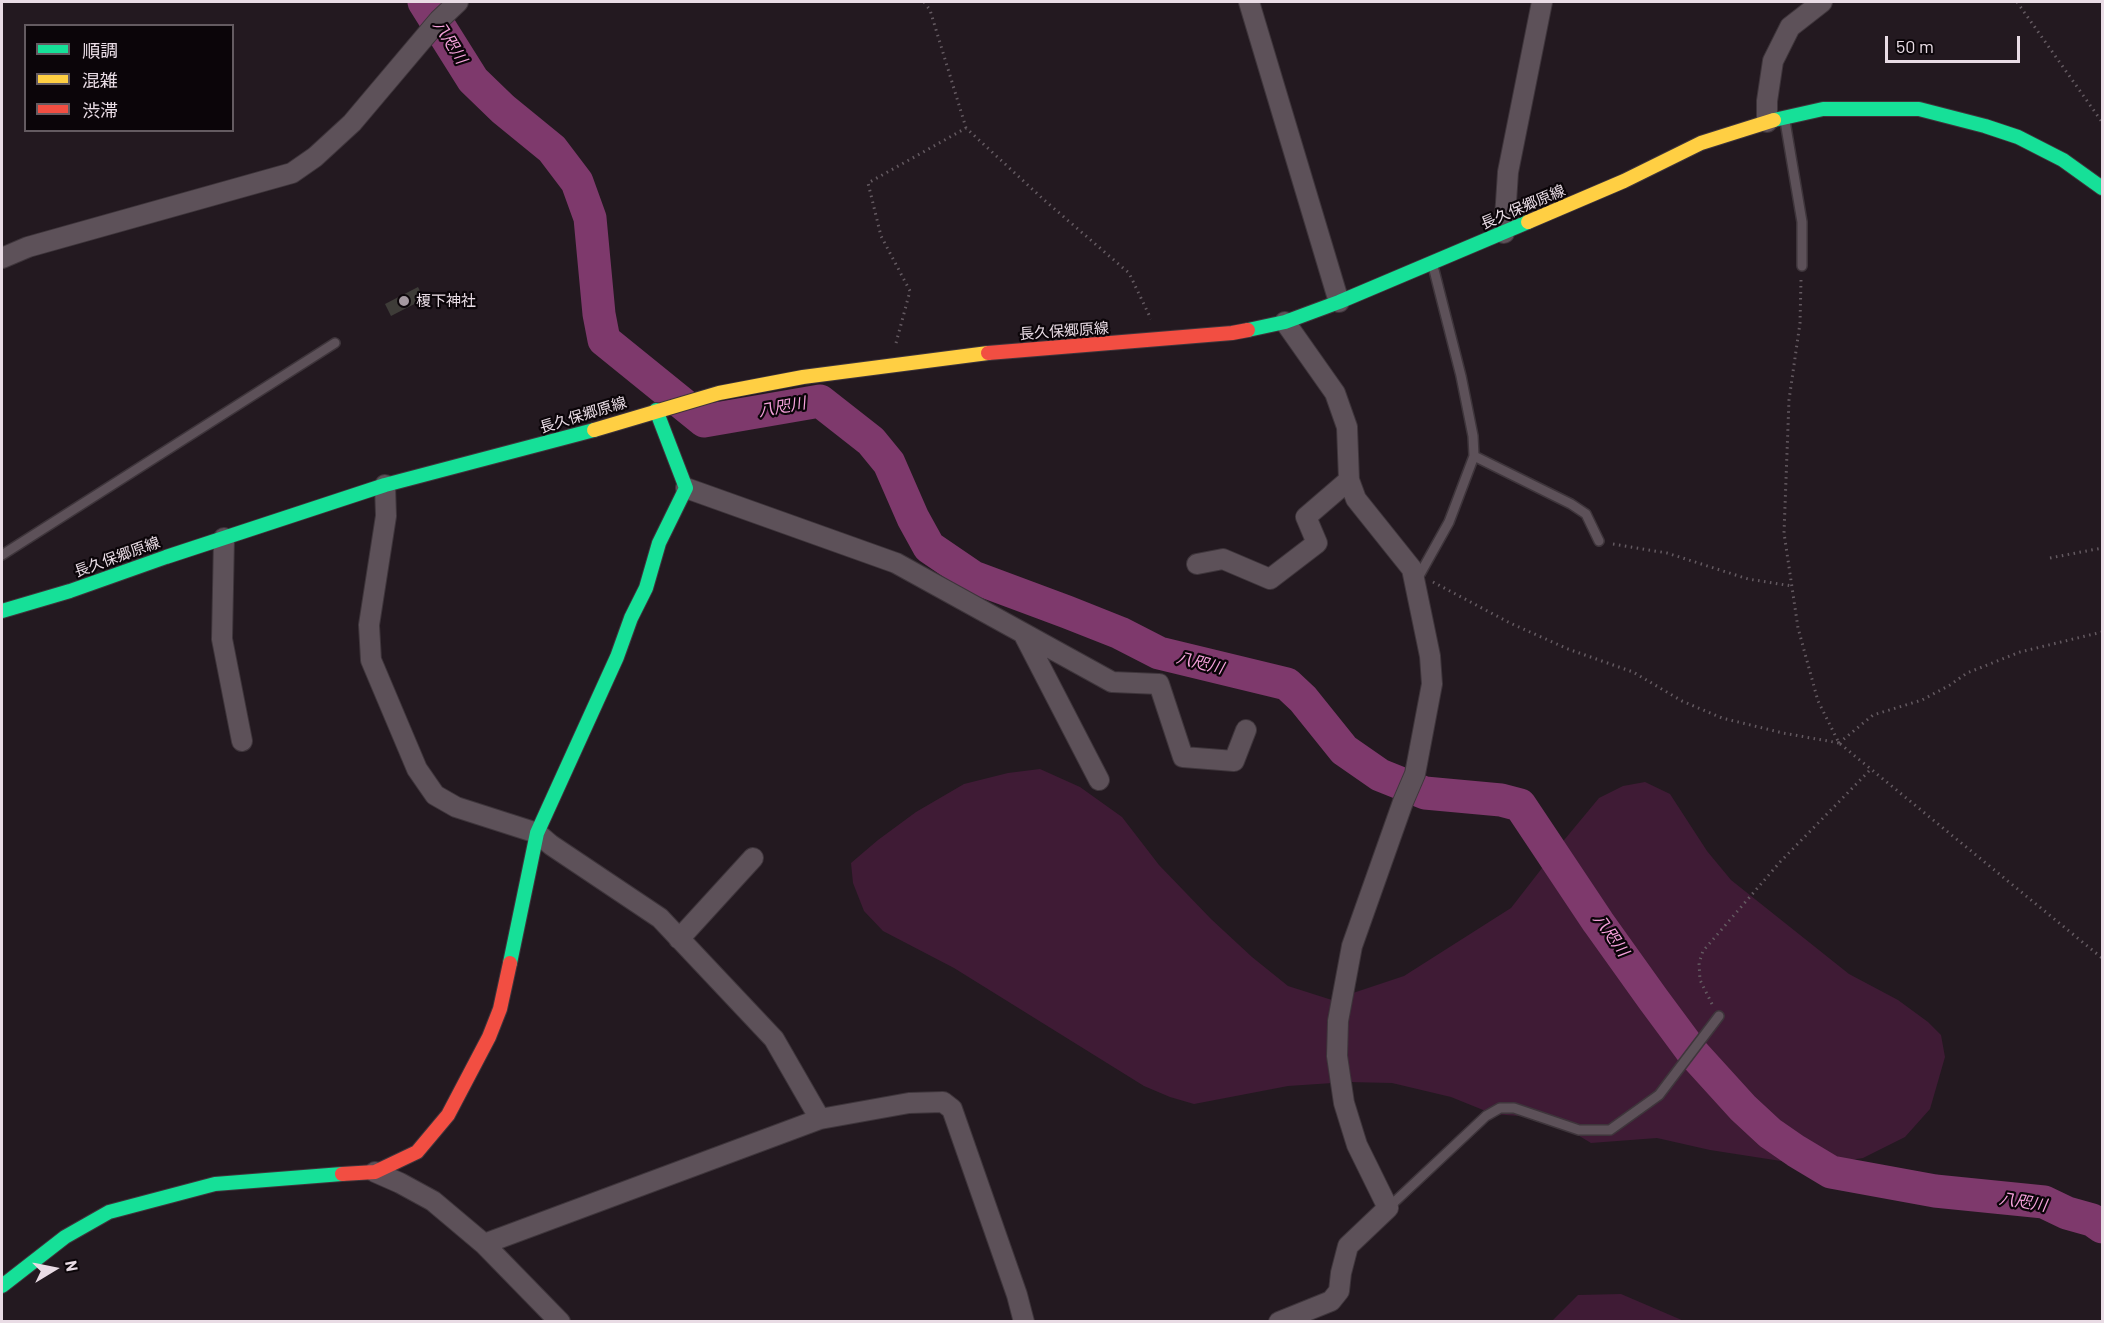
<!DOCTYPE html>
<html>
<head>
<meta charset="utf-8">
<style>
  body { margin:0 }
  #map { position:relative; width:2104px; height:1323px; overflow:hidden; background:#231920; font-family:Barlow,"Noto Sans JP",sans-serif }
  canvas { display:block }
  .frame { position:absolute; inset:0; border:3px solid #e9dce5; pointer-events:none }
  .legend { position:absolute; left:24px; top:24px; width:210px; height:108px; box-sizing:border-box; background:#0b0509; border:2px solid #645b61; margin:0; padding:8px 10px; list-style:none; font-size:18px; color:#e9dce5 }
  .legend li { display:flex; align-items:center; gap:12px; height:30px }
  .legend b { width:30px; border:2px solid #645b61 }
  .north { position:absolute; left:24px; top:1239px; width:60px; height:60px; -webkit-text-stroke:4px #0b0509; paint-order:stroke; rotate:80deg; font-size:16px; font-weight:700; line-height:24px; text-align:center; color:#e9dce5 }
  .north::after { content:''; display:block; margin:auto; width:21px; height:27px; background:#e9dce5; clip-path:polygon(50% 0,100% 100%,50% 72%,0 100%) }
  .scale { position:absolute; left:1885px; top:36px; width:135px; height:27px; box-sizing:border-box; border:3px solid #e9dce5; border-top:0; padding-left:8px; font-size:18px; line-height:21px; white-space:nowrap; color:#e9dce5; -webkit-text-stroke:4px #0b0509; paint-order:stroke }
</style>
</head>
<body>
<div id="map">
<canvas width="2104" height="1323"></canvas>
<div class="frame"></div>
<ul class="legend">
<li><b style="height:8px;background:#16e098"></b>順調</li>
<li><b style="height:8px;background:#ffcf43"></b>混雑</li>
<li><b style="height:8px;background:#f24e42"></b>渋滞</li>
</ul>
<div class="north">N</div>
<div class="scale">50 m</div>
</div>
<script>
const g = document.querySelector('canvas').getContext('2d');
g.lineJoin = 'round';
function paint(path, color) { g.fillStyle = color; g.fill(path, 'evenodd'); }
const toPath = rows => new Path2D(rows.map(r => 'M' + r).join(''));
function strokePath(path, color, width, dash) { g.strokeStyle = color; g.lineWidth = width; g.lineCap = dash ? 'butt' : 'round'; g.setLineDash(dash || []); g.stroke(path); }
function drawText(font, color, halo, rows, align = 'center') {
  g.font = font + ' Barlow,"Noto Sans JP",sans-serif'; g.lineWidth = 4.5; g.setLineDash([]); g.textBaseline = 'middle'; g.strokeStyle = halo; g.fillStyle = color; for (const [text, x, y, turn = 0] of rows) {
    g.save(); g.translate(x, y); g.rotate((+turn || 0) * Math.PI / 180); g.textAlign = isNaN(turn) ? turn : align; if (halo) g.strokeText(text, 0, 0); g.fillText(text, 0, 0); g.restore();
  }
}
paint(toPath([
  [1040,769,1080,787,1122,817,1159,865,1211,919,1252,957,1288,986,1332,1000,1404,976,1511,908,1560,845,1599,798,1623,786,1645,782,1670,794,1707,851,1731,880,1849,974,1898,1000,1928,1022,1941,1035,1945,1057,1930,1109,1905,1137,1863,1158,1813,1166,1710,1150,1657,1138,1591,1143,1556,1122,1532,1117,1493,1114,1451,1097,1392,1083,1348,1082,1288,1086,1194,1104,1170,1097,1144,1086,954,968,883,931,864,911,853,883,851,863,878,840,916,812,964,784,1008,773],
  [1621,1294,1684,1321,1552,1321,1578,1295]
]), '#3f1b35');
strokePath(toPath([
  [424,2,473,80,503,109,552,149,577,182,590,218,599,314,604,340,704,421,820,401,871,441,889,463,913,518,929,547,973,577,1067,612,1120,633,1159,653,1287,684,1303,699,1344,750,1380,775,1425,793,1501,800,1520,805,1598,922,1653,999,1693,1053,1743,1108,1770,1133,1796,1151,1831,1172,1935,1191,2044,1202,2067,1213,2092,1220,2102,1227]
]), '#7e396c', 33);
paint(toPath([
  [418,287,424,299,391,316,385,304]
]), '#3e3c38');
const lane = toPath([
  [1785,121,1802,222,1802,266],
  [1474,456,1571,504,1586,514,1599,541],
  [2,555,335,343],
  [1420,574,1449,522,1474,456,1473,436,1461,376,1433,266],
  [1388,1208,1486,1116,1500,1108,1514,1108,1579,1130,1610,1130,1659,1095,1719,1016]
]);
const street = toPath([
  [1249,2,1339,302],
  [1767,122,1767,101,1773,61,1790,27,1822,2],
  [1504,233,1508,172,1542,2],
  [2,258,28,247,292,173,315,157,352,123,439,20,458,2],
  [385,485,386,516,369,625,371,660,417,769,435,795,456,807,537,833,551,845,660,918,774,1039,820,1119],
  [686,488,896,563,1112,682,1159,684,1183,757,1234,761,1246,730],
  [224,538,222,639,242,741],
  [1197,564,1223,559,1270,579,1317,543,1306,517,1349,480],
  [1023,633,1099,780],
  [679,939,753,858],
  [375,1172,400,1183,433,1201,484,1244,560,1322],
  [484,1244,820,1119,909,1103,943,1102,952,1109,1017,1295,1024,1322],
  [1279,1322,1331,1301,1339,1291,1341,1273,1348,1246,1388,1208,1357,1145,1344,1103,1337,1056,1338,1021,1352,946,1403,802,1415,774,1432,684,1430,656,1412,569,1356,499,1349,480,1347,427,1335,393,1285,322]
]);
const fast = toPath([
  [1774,120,1823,109,1919,109,1985,126,2018,137,2063,160,2102,188],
  [1248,330,1285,322,1339,302,1528,222],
  [2,611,70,591,166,557,385,485,594,430],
  [510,963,537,833,617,657,631,618,646,588,659,543,686,488,656,410],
  [2,1286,65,1237,109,1212,215,1184,342,1174]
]);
const slow = toPath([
  [1528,222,1624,181,1701,143,1774,120],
  [594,430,719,393,803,377,988,353]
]);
const jam = toPath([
  [988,353,1232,333,1248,330],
  [342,1174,375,1172,417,1152,448,1115,489,1037,500,1009,510,963]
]);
strokePath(lane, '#3e353b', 12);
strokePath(street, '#3e353b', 22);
strokePath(fast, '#3e353b', 16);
strokePath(slow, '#3e353b', 16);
strokePath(jam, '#3e353b', 16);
strokePath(toPath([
  [924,2,930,10,966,128],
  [2017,2,2102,122],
  [1801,280,1800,323,1789,400,1784,533,1798,628,1818,701,1839,743,2102,958],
  [896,343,910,291,881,236,868,183,966,128,1043,199,1129,273,1151,319],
  [1613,544,1667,553,1748,579,1792,586],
  [2050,558,2102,548],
  [1433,582,1510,623,1568,649,1633,672,1682,701,1722,718,1783,733,1839,743],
  [1839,743,1873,715,1922,700,1950,685,1967,673,2020,652,2102,632],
  [1712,1004,1700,980,1699,963,1703,951,1780,862,1870,770]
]), '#645a61', 3, [1.5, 4.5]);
strokePath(lane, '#5d5159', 9);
strokePath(street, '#5d5159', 20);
strokePath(fast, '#16e098', 14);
strokePath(slow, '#ffcf43', 14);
strokePath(jam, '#f24e42', 14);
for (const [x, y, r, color] of [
  [404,301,6,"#a498a0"]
]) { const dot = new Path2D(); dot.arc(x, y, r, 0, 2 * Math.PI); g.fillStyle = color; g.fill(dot); strokePath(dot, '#0b0509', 2); }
drawText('15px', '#e9dce5', '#0b0509', [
  ["長久保郷原線",1523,207,-23],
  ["長久保郷原線",1064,331,-4],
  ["長久保郷原線",583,415,-17],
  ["長久保郷原線",117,557,-20]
]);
drawText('15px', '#e9dce5', '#0b0509', [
  ["榎下神社",416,301]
], 'left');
drawText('italic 16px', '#f5a1db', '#0b0509', [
  ["八咫川",450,42,58],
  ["八咫川",782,407,-10],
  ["八咫川",1200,663,14],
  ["八咫川",1611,935,55],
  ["八咫川",2023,1202,9]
]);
</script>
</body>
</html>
